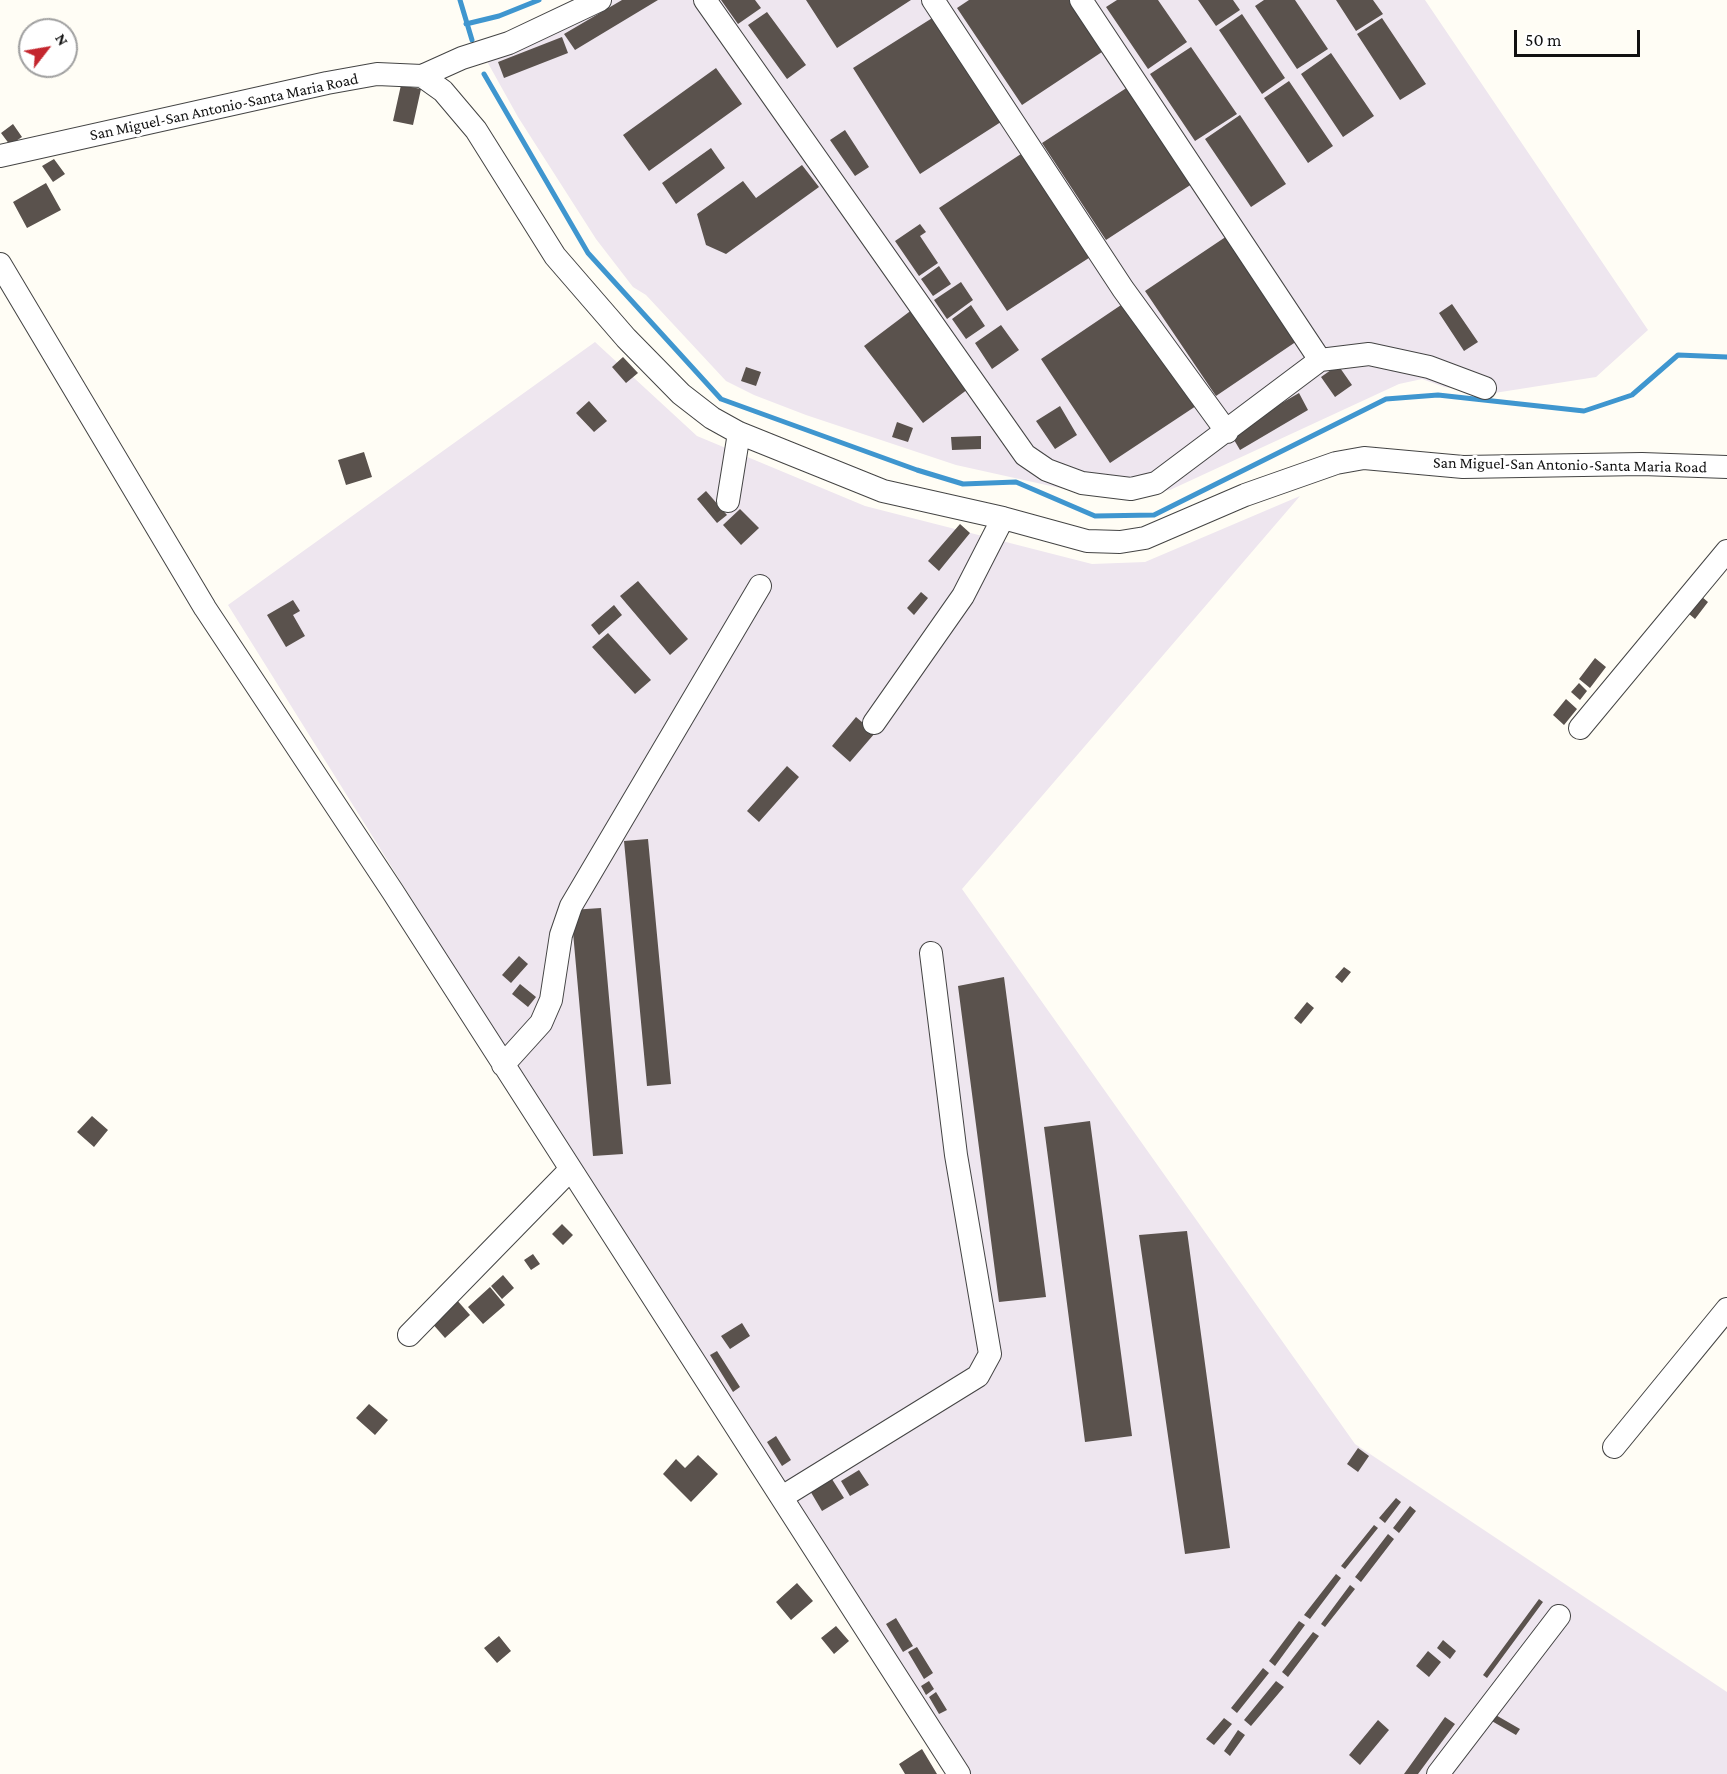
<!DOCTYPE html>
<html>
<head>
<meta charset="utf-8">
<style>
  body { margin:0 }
  #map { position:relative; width:1727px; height:1774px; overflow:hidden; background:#fffdf5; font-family:"Crimson Pro",serif }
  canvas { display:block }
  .north { position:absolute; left:18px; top:18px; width:60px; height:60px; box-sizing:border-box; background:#fff; border:2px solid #a0a0a0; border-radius:50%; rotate:59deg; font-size:16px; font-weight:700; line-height:24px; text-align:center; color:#111 }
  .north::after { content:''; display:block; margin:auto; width:21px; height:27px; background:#c4262e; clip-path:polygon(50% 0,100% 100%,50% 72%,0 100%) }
  .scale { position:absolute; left:1514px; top:30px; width:126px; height:27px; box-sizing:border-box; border:3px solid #111; border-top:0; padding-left:8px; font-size:18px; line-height:21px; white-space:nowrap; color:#111; -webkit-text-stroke:4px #fff; paint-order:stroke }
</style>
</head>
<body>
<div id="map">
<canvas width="1727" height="1774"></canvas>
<div class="north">N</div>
<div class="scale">50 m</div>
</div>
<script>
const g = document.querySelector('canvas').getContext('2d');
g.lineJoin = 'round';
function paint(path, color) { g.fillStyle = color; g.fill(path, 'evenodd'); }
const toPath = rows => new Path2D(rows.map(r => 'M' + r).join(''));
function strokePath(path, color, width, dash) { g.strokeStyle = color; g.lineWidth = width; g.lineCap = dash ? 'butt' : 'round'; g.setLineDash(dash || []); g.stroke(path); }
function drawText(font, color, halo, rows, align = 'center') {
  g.font = font + ' "Crimson Pro",serif'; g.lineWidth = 6; g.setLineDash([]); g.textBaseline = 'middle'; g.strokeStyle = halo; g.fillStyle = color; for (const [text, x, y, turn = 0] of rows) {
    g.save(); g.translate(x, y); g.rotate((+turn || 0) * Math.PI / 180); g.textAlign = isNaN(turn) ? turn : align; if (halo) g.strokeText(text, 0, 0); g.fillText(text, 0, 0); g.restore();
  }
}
paint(toPath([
  [613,0,1425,0,1648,330,1596,377,1488,394,1444,387,1422,379,1399,384,1170,490,1105,498,956,465,806,415,754,395,726,381,646,295,633,287,596,239,518,117,484,56,544,37],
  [595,342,697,436,865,506,1092,564,1145,562,1300,496,962,889,1355,1444,1727,1692,1727,1774,967,1774,614,1223,228,605]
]), '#eee6ef');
strokePath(toPath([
  [460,0,472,40],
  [466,24,499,16,539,0],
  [484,74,588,253,721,399,917,470,963,484,1016,482,1095,516,1154,515,1386,399,1438,395,1584,411,1632,395,1678,355,1727,357]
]), '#3f96cf', 5);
paint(toPath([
  [622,0,658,0,575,50,564,34],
  [721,0,755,0,761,8,738,24],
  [806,0,911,0,837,48],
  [969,0,1075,0,1108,48,1022,105,957,8],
  [1117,0,1158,0,1187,42,1148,69,1106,7],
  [1198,0,1233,0,1240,10,1216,26],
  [1264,0,1295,0,1328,49,1297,69,1255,6],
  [1336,0,1373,0,1383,14,1356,31],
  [767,12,806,65,787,79,748,25],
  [1242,14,1285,78,1262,94,1219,30],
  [937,15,1004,120,920,174,853,68],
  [1382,18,1426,84,1400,100,1357,34],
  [562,37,568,53,504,78,498,62],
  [1191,47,1237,114,1195,141,1150,74],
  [1331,53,1374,116,1343,137,1301,74],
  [716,68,742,104,649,171,623,135],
  [1289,81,1333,146,1308,163,1264,98],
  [401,85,421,89,413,125,393,121],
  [1131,85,1195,182,1106,240,1042,143],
  [1240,115,1286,184,1251,207,1205,139],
  [13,124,22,137,10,145,1,133],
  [845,130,869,167,855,176,830,140],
  [711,148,725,168,676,204,662,183],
  [1027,150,1095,254,1007,311,939,208],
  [54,159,65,174,53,182,42,166],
  [802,165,819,187,726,254,706,245,697,214,743,181,756,198],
  [46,183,61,210,27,228,13,202],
  [920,224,926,232,920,236,938,263,919,276,895,241],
  [1230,234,1300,339,1216,396,1145,291],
  [939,266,951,284,933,296,921,279],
  [961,282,973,300,947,319,934,300],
  [1127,301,1196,406,1110,463,1041,359],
  [1452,304,1478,342,1464,351,1439,313],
  [971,305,985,326,966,339,952,319],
  [913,309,972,386,923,423,864,346],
  [1001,325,1019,350,992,369,975,343],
  [623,357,638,373,626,383,612,367],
  [1338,365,1352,385,1335,397,1321,377],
  [746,367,761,372,756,386,741,381],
  [1299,393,1308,410,1240,450,1230,433],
  [589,401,607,421,594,432,576,413],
  [1060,406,1077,435,1055,449,1036,421],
  [897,422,913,428,908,442,892,437],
  [981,436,981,449,952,450,951,437],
  [364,452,372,477,346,485,338,460],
  [706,491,727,515,717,523,697,499],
  [740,509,759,528,741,545,723,525],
  [960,524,970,533,939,571,928,561],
  [638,581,688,639,670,655,620,596],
  [921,592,928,598,914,615,907,608],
  [1696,592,1708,602,1695,619,1682,608],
  [293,600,300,611,293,615,305,636,286,647,267,615],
  [614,605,622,615,599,635,591,625],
  [608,633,651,680,635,694,592,647],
  [1595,658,1606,667,1590,688,1579,679],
  [1579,683,1587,691,1580,700,1571,692],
  [1566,699,1577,709,1564,725,1553,715],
  [856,717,875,733,850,762,832,746],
  [787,766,799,777,759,822,747,811],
  [648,839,671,1084,647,1086,624,841],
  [601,908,623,1154,593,1156,571,910],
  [519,956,528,964,511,983,502,975],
  [1344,967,1351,972,1342,983,1335,977],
  [1004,977,1046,1297,999,1302,958,986],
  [520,984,536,997,528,1007,512,994],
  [1307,1002,1314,1008,1301,1024,1294,1018],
  [92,1116,108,1130,94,1147,77,1132],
  [1090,1121,1132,1436,1085,1442,1044,1127],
  [562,1224,573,1235,563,1245,552,1234],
  [1187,1231,1230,1548,1185,1554,1139,1235],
  [533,1254,540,1264,531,1270,524,1260],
  [503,1275,514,1288,502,1299,491,1286],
  [490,1287,505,1305,483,1324,468,1307],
  [456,1299,470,1315,445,1338,431,1322],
  [742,1323,750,1336,730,1349,721,1336],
  [717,1351,740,1387,733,1392,710,1355],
  [369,1404,388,1420,375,1435,356,1418],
  [776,1436,791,1460,782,1466,767,1442],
  [1358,1448,1369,1456,1358,1472,1347,1464],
  [698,1455,718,1474,691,1502,663,1474,676,1459,685,1468],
  [859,1470,869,1485,850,1496,841,1481],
  [830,1476,844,1498,822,1511,809,1489],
  [1396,1498,1401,1502,1385,1523,1379,1518],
  [1410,1506,1416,1511,1399,1533,1393,1528],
  [1374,1525,1378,1528,1345,1569,1341,1566],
  [1388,1534,1394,1539,1361,1582,1355,1577],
  [1336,1574,1341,1578,1310,1619,1304,1615],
  [797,1583,813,1601,791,1620,776,1602],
  [1350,1585,1355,1589,1325,1627,1321,1624],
  [1539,1599,1543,1602,1487,1678,1483,1675],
  [896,1618,913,1646,903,1652,886,1624],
  [1299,1621,1305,1625,1275,1666,1269,1661],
  [836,1626,849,1641,834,1654,821,1638],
  [1313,1632,1319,1636,1288,1677,1282,1672],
  [499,1636,511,1651,497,1663,484,1648],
  [1443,1640,1456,1651,1450,1659,1437,1648],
  [917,1647,933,1673,924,1679,908,1652],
  [1428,1651,1441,1662,1429,1677,1416,1666],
  [1263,1668,1269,1673,1237,1713,1231,1708],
  [929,1681,934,1689,926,1695,921,1686],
  [1276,1681,1284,1687,1251,1726,1244,1720],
  [936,1692,947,1710,939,1714,929,1697],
  [1494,1714,1520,1729,1516,1735,1490,1720],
  [1445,1717,1455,1724,1418,1774,1404,1774],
  [1224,1718,1232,1724,1214,1745,1206,1739],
  [1378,1720,1389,1730,1360,1765,1349,1755],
  [1238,1730,1245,1735,1230,1756,1224,1751],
  [922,1749,937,1774,905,1774,899,1764]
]), '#5a524d');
const minor = toPath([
  [705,0,1025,455,1047,470,1082,483,1131,489,1156,483,1320,360,1369,354,1429,367,1485,388],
  [933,0,1123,289,1227,432],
  [1081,0,1320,360],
  [422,76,462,58,509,43,600,0],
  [0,156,327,83,377,74,422,76,443,91,476,130,555,256,626,338,681,394,712,418,739,433,883,491,1003,518,1087,541,1120,542,1145,538,1245,495,1336,463,1364,458,1463,467,1642,464,1727,467],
  [0,264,205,608,393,892,959,1774],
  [728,501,739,433],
  [874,723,963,596,1003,518],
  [1580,728,1727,551],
  [503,1065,541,1023,551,1000,561,935,571,906,760,586],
  [409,1335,570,1170],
  [1614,1447,1727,1309],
  [782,1497,978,1376,990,1354,956,1155,931,953],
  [1438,1774,1559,1616]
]);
strokePath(minor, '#444', 24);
strokePath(minor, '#fff', 22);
drawText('16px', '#111', '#fff', [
  ["San Miguel-San Antonio-Santa Maria Road",224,107,-12],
  ["San Miguel-San Antonio-Santa Maria Road",1570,465,1]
]);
</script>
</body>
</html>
